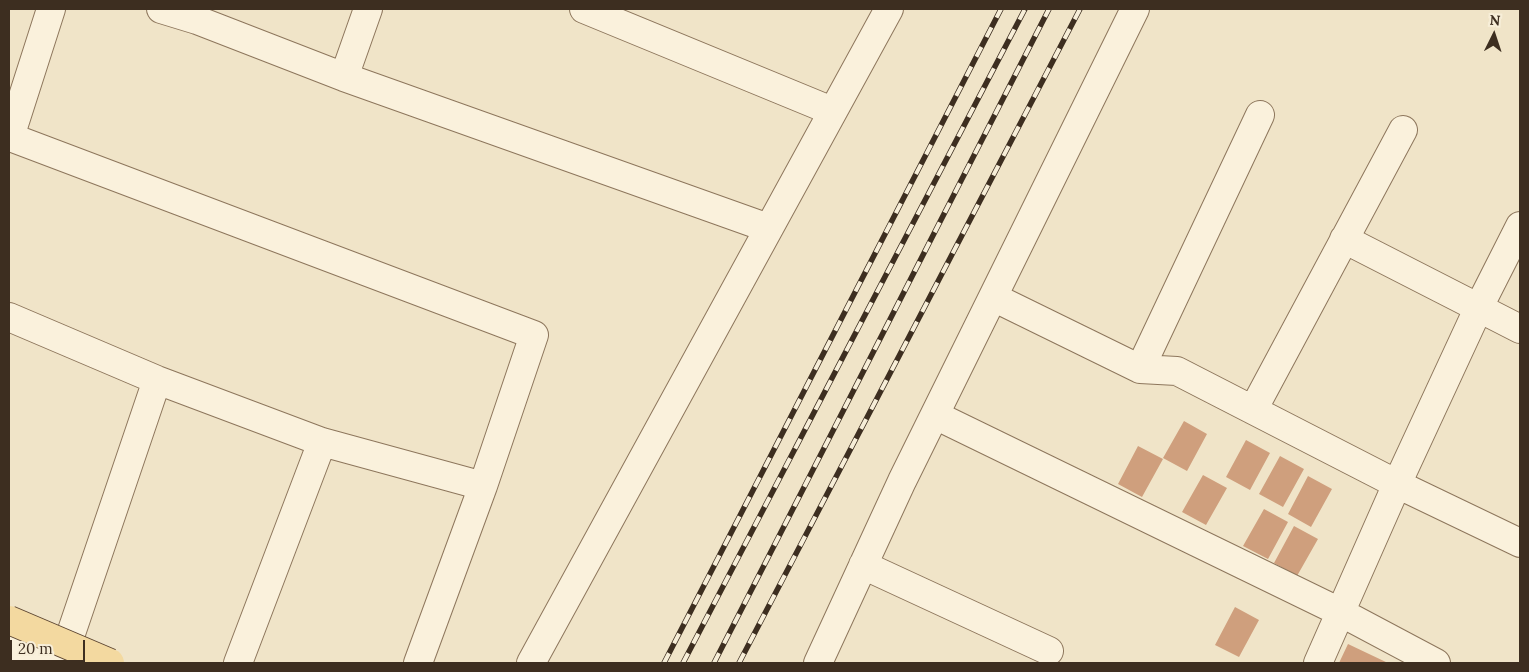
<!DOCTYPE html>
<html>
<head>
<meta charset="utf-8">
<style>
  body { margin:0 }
  #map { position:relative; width:1529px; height:672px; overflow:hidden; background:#f0e4c8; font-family:Lora,serif }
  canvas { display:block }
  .frame { position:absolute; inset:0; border:10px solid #3d2e20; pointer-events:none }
  .north { position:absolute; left:1469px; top:10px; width:50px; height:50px; -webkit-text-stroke:4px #f7eed8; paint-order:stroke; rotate:4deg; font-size:14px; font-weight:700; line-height:20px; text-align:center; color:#3d2e20 }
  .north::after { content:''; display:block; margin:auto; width:18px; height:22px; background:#3d2e20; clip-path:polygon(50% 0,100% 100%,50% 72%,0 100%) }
  .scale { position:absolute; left:10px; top:640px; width:75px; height:22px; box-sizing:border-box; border:2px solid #3d2e20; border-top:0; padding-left:6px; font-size:15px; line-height:18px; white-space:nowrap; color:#3d2e20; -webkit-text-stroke:4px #f7eed8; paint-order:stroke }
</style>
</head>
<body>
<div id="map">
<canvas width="1529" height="672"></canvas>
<div class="frame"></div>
<div class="north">N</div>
<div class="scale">20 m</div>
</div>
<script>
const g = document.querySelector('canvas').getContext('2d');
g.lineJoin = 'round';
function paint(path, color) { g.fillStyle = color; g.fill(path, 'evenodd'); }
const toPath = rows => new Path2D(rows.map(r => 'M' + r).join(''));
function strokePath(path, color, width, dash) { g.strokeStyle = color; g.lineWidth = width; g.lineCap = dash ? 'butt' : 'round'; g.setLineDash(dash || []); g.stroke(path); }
paint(toPath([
  [1184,421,1207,434,1187,471,1163,458],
  [1246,440,1270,453,1250,490,1226,477],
  [1138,446,1163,459,1142,497,1118,484],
  [1280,456,1304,469,1283,507,1259,494],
  [1203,475,1227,488,1206,525,1182,512],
  [1308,476,1332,489,1311,527,1288,514],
  [1264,509,1288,522,1268,559,1243,546],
  [1294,526,1318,539,1297,576,1274,563],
  [1235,607,1259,620,1239,657,1215,645],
  [1348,644,1388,663,1339,663]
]), '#cf9f7d');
const minor = toPath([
  [51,9,10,137,534,335,483,486],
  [161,9,197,20,344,77,768,228],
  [584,9,832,111],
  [344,77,368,9],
  [1344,239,1520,329],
  [993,297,1140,369,1177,371,1397,484,1520,543],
  [9,317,157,380,322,442,483,486,418,663],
  [1140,369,1260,115],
  [1253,410,1403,130],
  [935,415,1340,612,1436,663],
  [863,565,1049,651],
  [9,644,59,663],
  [61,663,157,380],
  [238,663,322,442],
  [531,663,889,9],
  [818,663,902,481,1135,9],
  [1318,663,1397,484,1479,307,1520,226]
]);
strokePath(minor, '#8d765c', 30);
strokePath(minor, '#faf1dc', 28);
const rail = toPath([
  [664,663,1001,9],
  [683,663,1025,9],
  [714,663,1049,9],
  [739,663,1080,9]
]);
strokePath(rail, '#3d2e20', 5.5);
strokePath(rail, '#f7eed8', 4, [11]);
const majorBridge = toPath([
  [9,620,110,663]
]);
strokePath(majorBridge, '#5b4430', 30, []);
strokePath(majorBridge, '#f3d9a0', 28);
</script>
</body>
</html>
